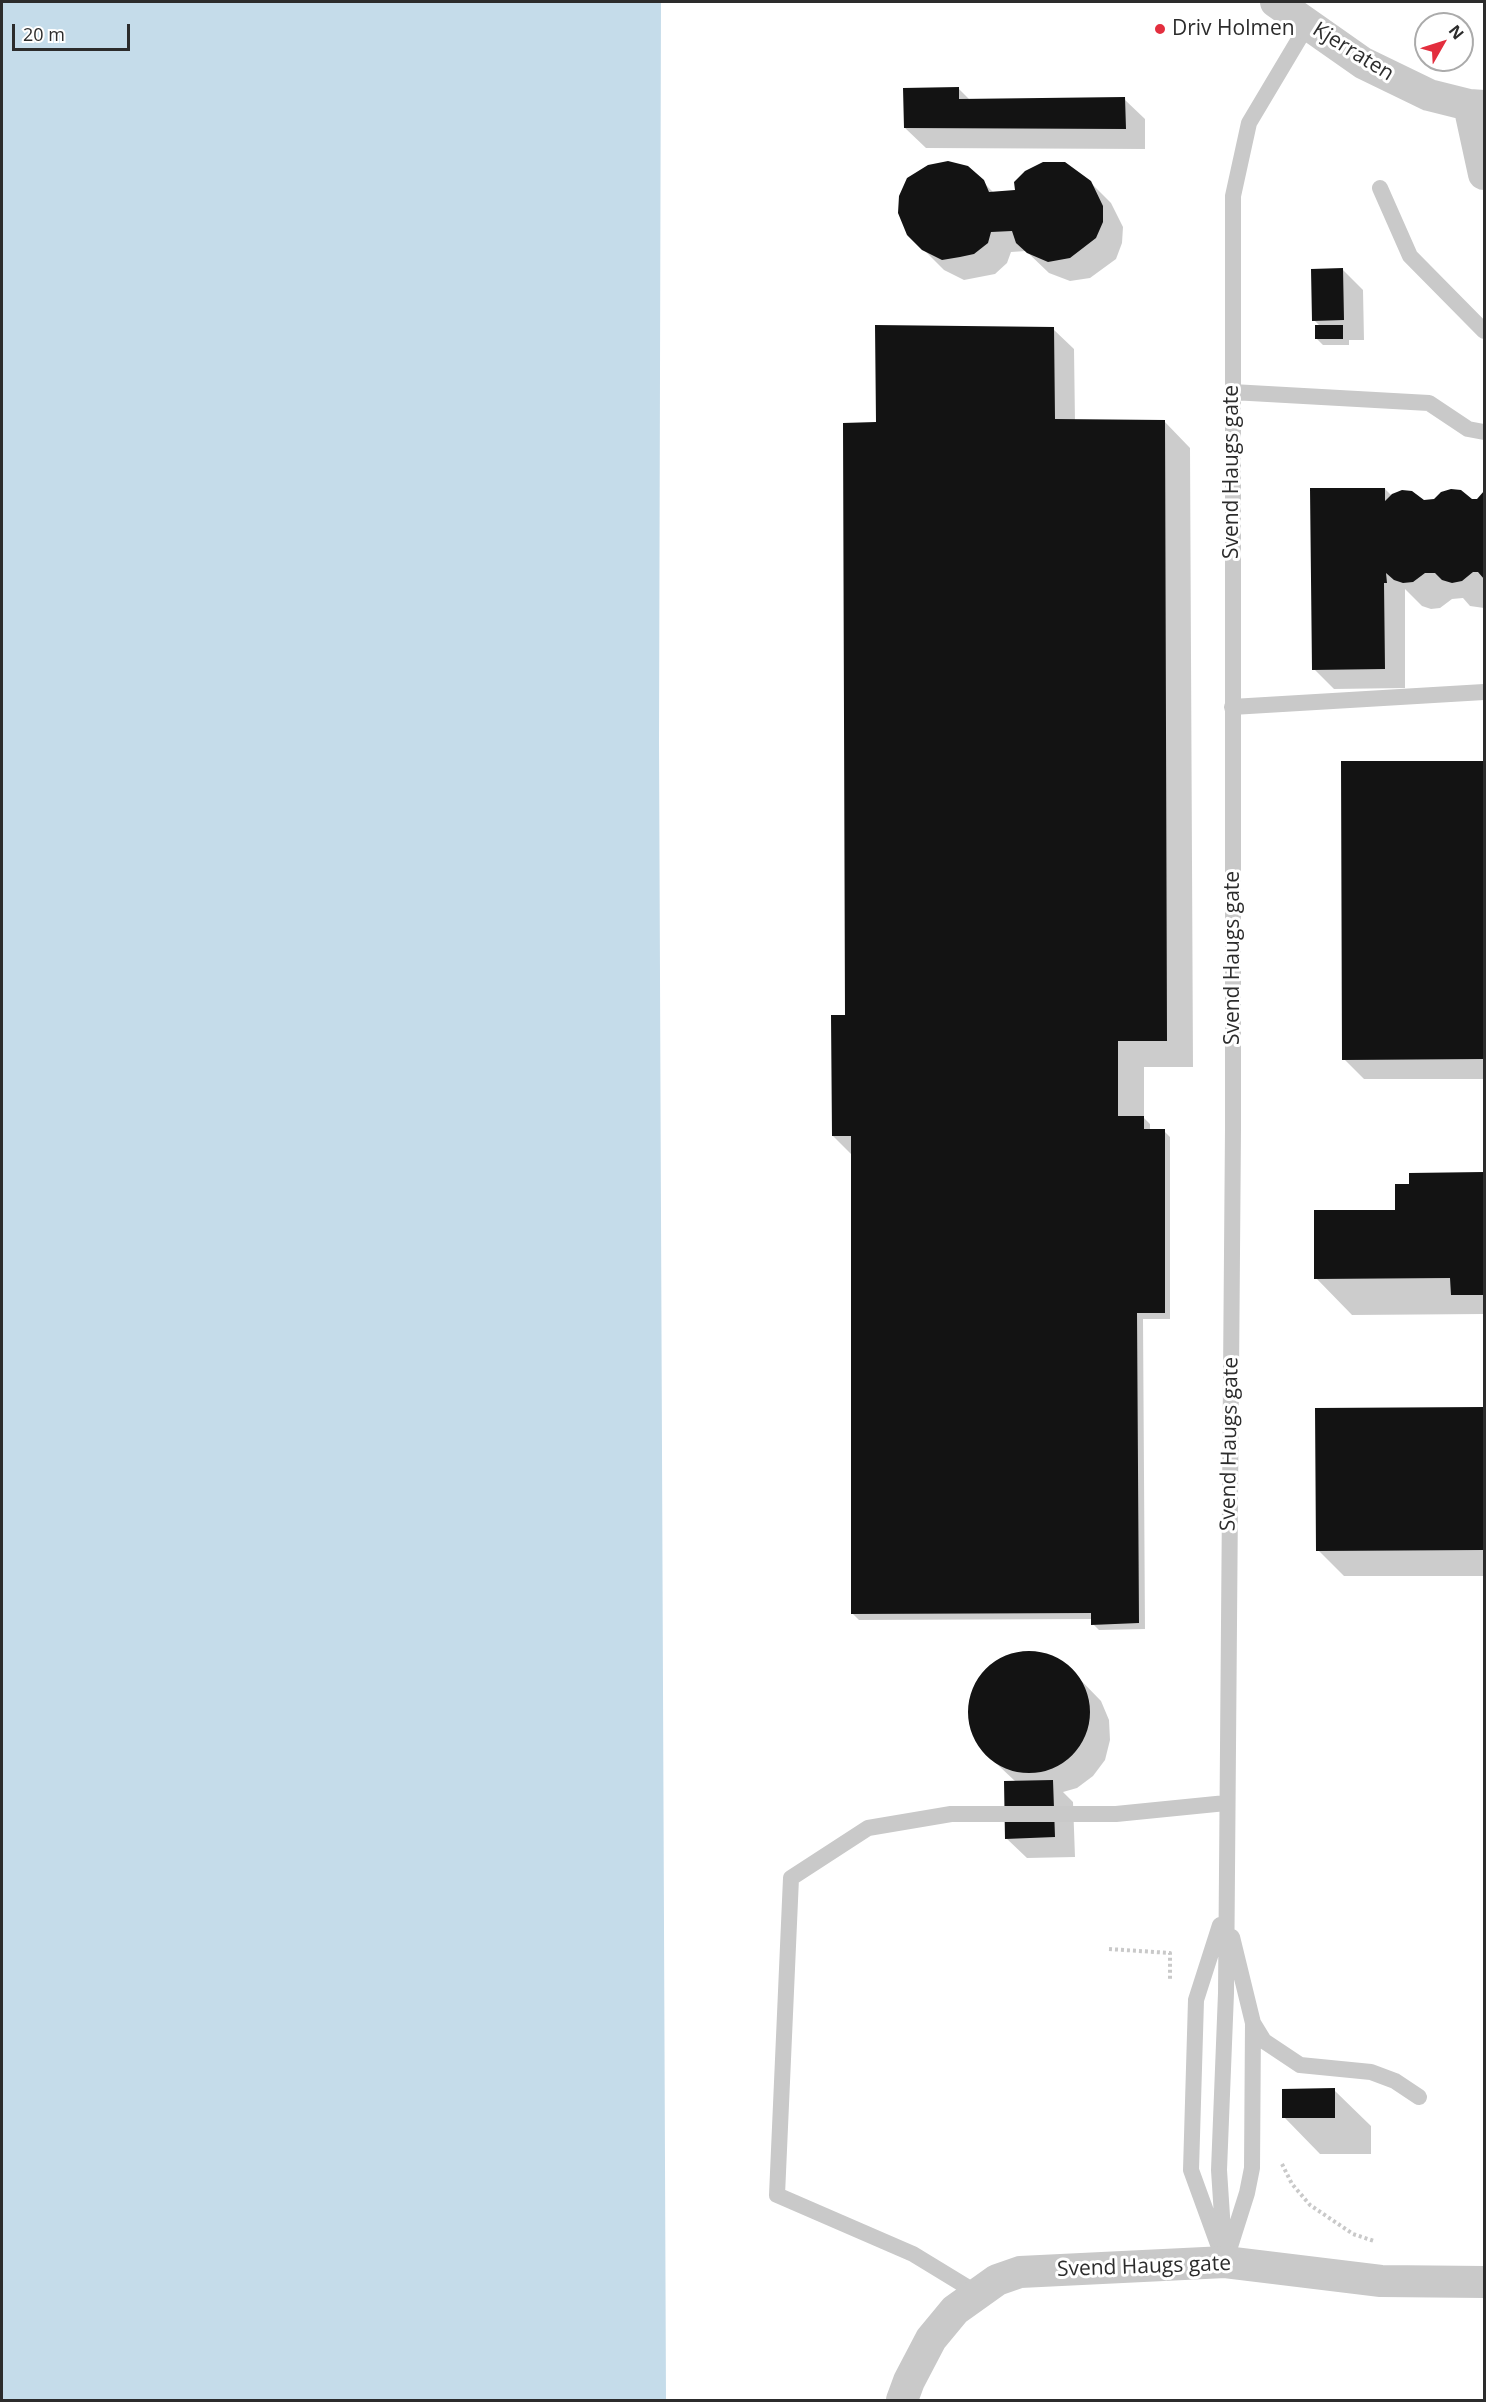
<!DOCTYPE html>
<html>
<head>
<meta charset="utf-8">
<style>
  body { margin:0 }
  #map { position:relative; width:1486px; height:2402px; overflow:hidden; background:#fff; font-family:"Open Sans",sans-serif }
  canvas { display:block }
  .frame { position:absolute; inset:0; border:3px solid #2c2c2c; pointer-events:none }
  .north { position:absolute; left:1414px; top:12px; width:60px; height:60px; box-sizing:border-box; background:#fff; border:2px solid #ababab; border-radius:50%; rotate:51deg; font-size:16px; font-weight:700; line-height:24px; text-align:center; color:#2c2c2c }
  .north::after { content:''; display:block; margin:auto; width:21px; height:27px; background:#e32e3e; clip-path:polygon(50% 0,100% 100%,50% 72%,0 100%) }
  .scale { position:absolute; left:12px; top:24px; width:118px; height:27px; box-sizing:border-box; border:3px solid #2c2c2c; border-top:0; padding-left:8px; font-size:18px; line-height:21px; white-space:nowrap; color:#2c2c2c; -webkit-text-stroke:4px #fff; paint-order:stroke }
</style>
</head>
<body>
<div id="map">
<canvas width="1486" height="2402"></canvas>
<div class="frame"></div>
<div class="north">N</div>
<div class="scale">20 m</div>
</div>
<script>
const g = document.querySelector('canvas').getContext('2d');
g.lineJoin = 'round';
function paint(path, color) { g.fillStyle = color; g.fill(path, 'evenodd'); }
const toPath = rows => new Path2D(rows.map(r => 'M' + r).join(''));
function strokePath(path, color, width, dash) { g.strokeStyle = color; g.lineWidth = width; g.lineCap = dash ? 'butt' : 'round'; g.setLineDash(dash || []); g.stroke(path); }
function drawText(font, color, halo, rows, align = 'center') {
  g.font = font + ' "Open Sans",sans-serif'; g.lineWidth = 6; g.setLineDash([]); g.textBaseline = 'middle'; g.strokeStyle = halo; g.fillStyle = color; for (const [text, x, y, turn = 0] of rows) {
    g.save(); g.translate(x, y); g.rotate((+turn || 0) * Math.PI / 180); g.textAlign = isNaN(turn) ? turn : align; if (halo) g.strokeText(text, 0, 0); g.fillText(text, 0, 0); g.restore();
  }
}
paint(toPath([
  [2,2,661,2,659,740,666,2400,2,2400]
]), '#c5dcea');
paint(toPath([
  [958,88,971,101,1124,99,1145,119,1145,149,926,148,905,128],
  [983,182,994,193,1090,182,1111,203,1123,227,1122,243,1116,259,1090,278,1070,281,1049,273,1026,251,1011,252,1007,263,995,274,964,280,944,270,908,234],
  [1343,270,1363,290,1364,340,1349,340,1349,345,1323,345,1316,338,1321,327,1314,320],
  [1053,329,1074,349,1075,422,1164,421,1190,448,1193,1067,1144,1067,1144,1118,1150,1124,1150,1131,1164,1131,1170,1137,1170,1319,1143,1319,1145,1629,1099,1630,1093,1624,1093,1619,859,1620,852,1613,852,1155,833,1136,846,1016,877,424],
  [1385,489,1392,496,1424,501,1478,500,1484,493,1484,608,1470,606,1463,598,1452,599,1440,608,1431,609,1422,606,1405,589,1405,688,1334,689,1314,669],
  [1484,762,1484,1079,1364,1079,1344,1059,1342,763],
  [1410,1174,1484,1174,1484,1314,1352,1315,1316,1278,1396,1211,1411,1186],
  [1484,1409,1484,1576,1344,1576,1318,1550,1316,1410],
  [1030,1652,1049,1656,1066,1665,1101,1701,1109,1720,1110,1740,1105,1760,1093,1776,1077,1788,1063,1792,1073,1802,1075,1857,1027,1858,1006,1838,1016,1782,982,1750,973,1733,969,1714,972,1695,981,1678,994,1664,1011,1655],
  [1334,2090,1371,2126,1371,2154,1320,2154,1284,2117]
]), '#0003');
paint(toPath([
  [959,87,959,99,1125,97,1126,129,904,128,903,88],
  [948,161,968,166,984,180,989,192,1015,190,1014,182,1025,171,1043,162,1065,162,1091,181,1103,206,1103,222,1096,238,1070,258,1048,262,1027,253,1016,243,1012,231,991,232,988,243,974,254,960,257,942,260,922,250,907,235,898,213,899,196,907,178,928,165],
  [1343,268,1344,320,1312,321,1311,269],
  [875,325,1054,327,1055,419,1165,420,1167,1041,1118,1041,1118,1116,1144,1116,1144,1129,1165,1129,1165,1313,1137,1313,1139,1623,1091,1625,1091,1613,851,1614,851,1136,832,1136,831,1015,845,1015,843,423,876,422],
  [1315,325,1343,325,1343,339,1315,339],
  [1310,488,1385,488,1385,501,1392,494,1402,490,1412,491,1424,500,1434,499,1441,492,1451,489,1461,490,1472,499,1477,499,1484,491,1484,579,1478,572,1473,572,1462,581,1452,583,1442,580,1435,573,1425,573,1413,582,1403,583,1394,580,1386,573,1387,583,1384,583,1385,669,1312,670],
  [1341,761,1484,761,1484,1059,1342,1060],
  [1484,1172,1484,1295,1451,1295,1450,1278,1314,1279,1314,1210,1395,1210,1395,1184,1409,1184,1409,1173],
  [1484,1407,1484,1550,1316,1551,1315,1408],
  '968 1712a61 61 0 1 1 122 0a61 61 0 1 1-122 0Z',
  [1053,1780,1055,1837,1005,1839,1004,1781],
  [1335,2088,1335,2118,1282,2118,1282,2089]
]), '#131313');
strokePath(toPath([
  [1109,1949,1170,1953,1170,1981],
  [1282,2164,1292,2184,1310,2205,1353,2234,1374,2241]
]), '#c9c9c9', 4, [3, 3]);
strokePath(toPath([
  [1380,188,1410,256,1484,331],
  [1232,392,1429,403,1468,429,1484,432],
  [1232,707,1484,692],
  [1253,2023,1264,2041,1300,2065,1371,2072,1395,2081,1419,2097],
  [1219,2247,1191,2170,1196,2000,1220,1925],
  [1228,2253,1247,2193,1252,2168,1253,2023,1232,1937],
  [1225,2262,1219,2170,1226,1993,1233,1129,1233,196,1249,123,1308,24],
  [977,2293,913,2254,777,2195,791,1878,868,1828,951,1814,1116,1814,1226,1803]
]), '#c9c9c9', 16);
strokePath(toPath([
  [1276,2,1363,63,1429,95,1469,105,1484,106],
  [1469,105,1484,174],
  [902,2400,909,2381,931,2339,955,2310,997,2280,1020,2272,1225,2262,1381,2281,1484,2282]
]), '#c9c9c9', 32);
for (const [x, y, r, color] of [
  [1160,29,6,"#e32e3e"]
]) { const dot = new Path2D(); dot.arc(x, y, r, 0, 2 * Math.PI); g.fillStyle = color; g.fill(dot); strokePath(dot, '#fff', 2); }
drawText('21px', '#2c2c2c', '#fff', [
  ["Driv Holmen",1172,29]
], 'left');
drawText('21px', '#2c2c2c', '#fff', [
  ["Kjerraten",1353,52,32],
  ["Svend Haugs gate",1232,472,-90],
  ["Svend Haugs gate",1233,958,-90],
  ["Svend Haugs gate",1230,1444,-89],
  ["Svend Haugs gate",1144,2267,-2]
]);
</script>
</body>
</html>
